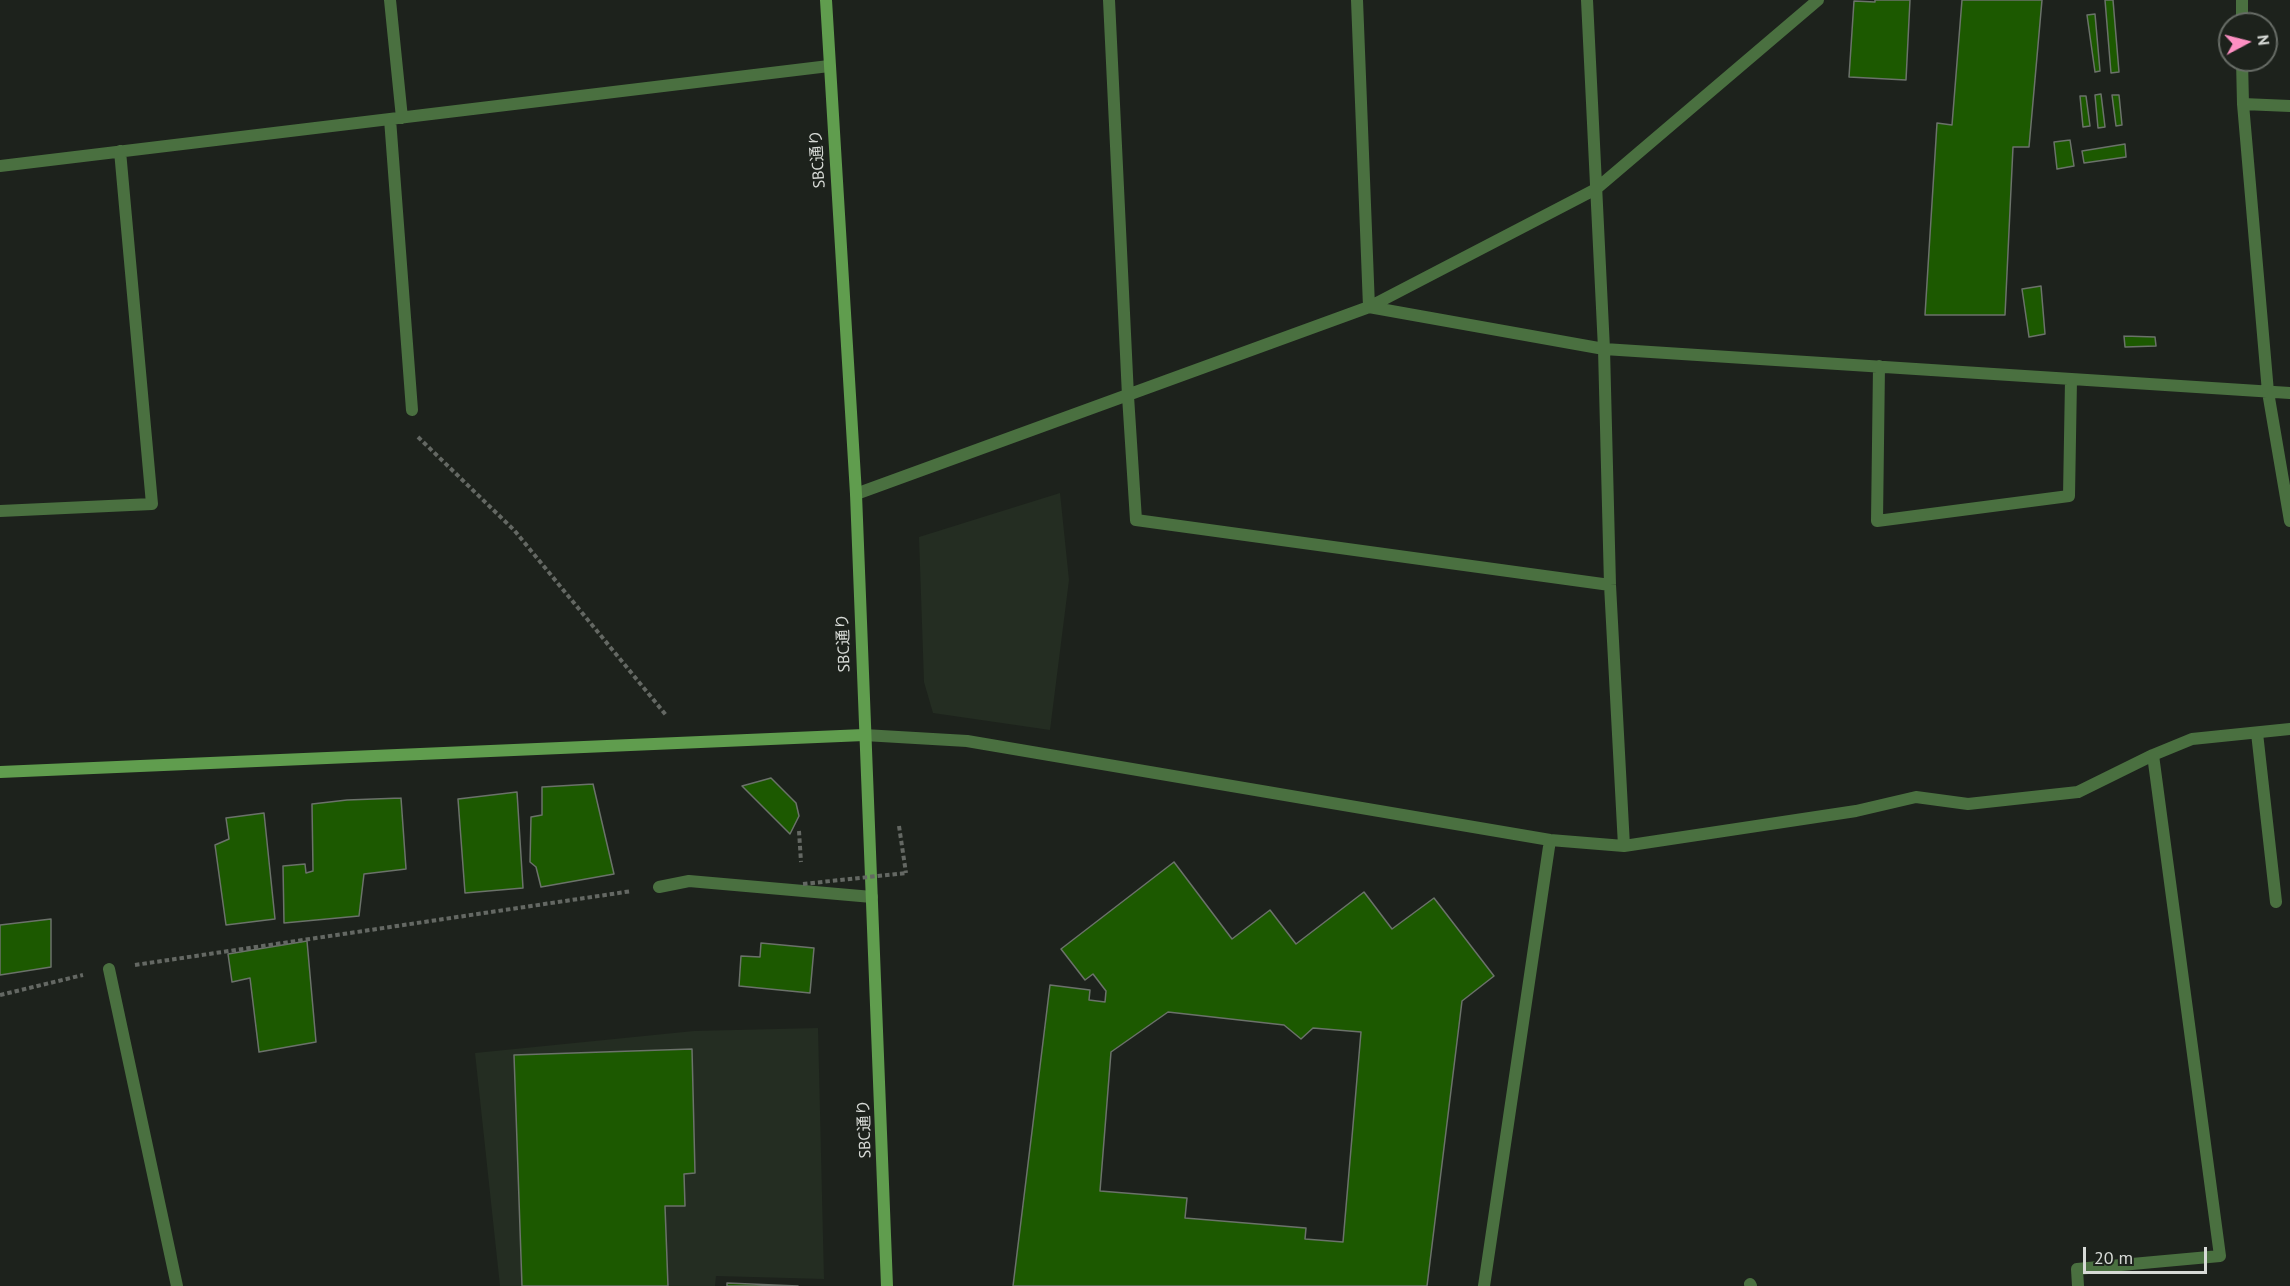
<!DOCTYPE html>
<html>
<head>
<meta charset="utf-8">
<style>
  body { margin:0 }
  #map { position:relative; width:2290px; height:1286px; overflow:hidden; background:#1d221c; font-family:"PT Sans",sans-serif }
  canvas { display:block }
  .north { position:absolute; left:2218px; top:12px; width:60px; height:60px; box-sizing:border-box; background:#1d221c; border:2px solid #676c66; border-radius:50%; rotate:83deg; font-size:16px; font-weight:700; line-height:24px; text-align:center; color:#d7dad6 }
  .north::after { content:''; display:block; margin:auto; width:21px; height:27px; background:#fc8fc2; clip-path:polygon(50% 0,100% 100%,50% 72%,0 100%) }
  .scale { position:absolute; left:2083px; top:1247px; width:124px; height:27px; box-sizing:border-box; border:3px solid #d7dad6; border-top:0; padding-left:8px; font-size:18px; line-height:21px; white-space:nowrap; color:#d7dad6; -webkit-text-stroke:4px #1d221c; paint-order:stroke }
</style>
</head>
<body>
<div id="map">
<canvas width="2290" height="1286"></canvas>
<div class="north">N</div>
<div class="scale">20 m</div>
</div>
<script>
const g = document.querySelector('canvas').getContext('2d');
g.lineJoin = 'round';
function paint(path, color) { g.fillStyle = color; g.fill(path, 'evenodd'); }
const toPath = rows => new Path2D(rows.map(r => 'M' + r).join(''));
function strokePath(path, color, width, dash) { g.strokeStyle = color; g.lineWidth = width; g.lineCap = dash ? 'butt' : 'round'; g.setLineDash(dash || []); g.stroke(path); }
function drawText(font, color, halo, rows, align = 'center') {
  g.font = font + ' "PT Sans","Noto Sans JP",sans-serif'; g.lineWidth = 5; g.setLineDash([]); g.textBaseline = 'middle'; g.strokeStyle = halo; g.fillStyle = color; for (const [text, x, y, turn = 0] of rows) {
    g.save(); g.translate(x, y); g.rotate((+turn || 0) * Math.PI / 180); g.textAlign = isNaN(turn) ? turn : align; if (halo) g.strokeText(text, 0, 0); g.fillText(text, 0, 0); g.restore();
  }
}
paint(toPath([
  [1060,493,1069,580,1050,730,933,713,924,682,919,537],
  [818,1028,824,1279,716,1276,715,1286,500,1286,475,1053,694,1031]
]), '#242d22');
const building = toPath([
  [1875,0,1910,0,1906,80,1849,77,1854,1,1875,2,1875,0],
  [1962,0,2042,0,2029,147,2013,147,2005,315,1925,315,1937,123,1952,125,1962,0],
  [2105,0,2113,0,2119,72,2111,73,2105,0],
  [2095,14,2100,71,2095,72,2087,15,2095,14],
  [2101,94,2105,127,2098,128,2095,95,2101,94],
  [2112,95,2119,95,2122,125,2116,126,2112,95],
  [2080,96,2086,96,2090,126,2083,127,2080,96],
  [2070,140,2074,166,2057,169,2054,142,2070,140],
  [2125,144,2126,157,2084,163,2082,151,2125,144],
  [2041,286,2045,334,2029,337,2022,289,2041,286],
  [2124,336,2155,337,2156,346,2125,347,2124,336],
  [771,778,796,803,799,816,790,834,742,786,771,778],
  [593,784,614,874,541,887,536,867,530,862,531,817,542,815,542,787,593,784],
  [517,792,523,888,465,893,458,799,517,792],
  [401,798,406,869,364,874,359,916,284,923,283,866,305,864,306,873,313,871,312,804,347,800,401,798],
  [264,813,275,919,226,925,215,845,229,839,226,818,264,813],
  [1174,862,1232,939,1270,910,1296,944,1364,892,1392,929,1434,898,1494,976,1462,1001,1427,1286,1013,1286,1050,985,1090,990,1089,1000,1105,1002,1106,991,1093,974,1085,980,1061,949,1174,862],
  [1168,1012,1284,1025,1301,1039,1313,1028,1361,1032,1343,1242,1305,1239,1306,1228,1185,1218,1187,1198,1100,1191,1111,1052,1168,1012],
  [51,919,51,967,0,975,0,925,51,919],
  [307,941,316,1042,259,1052,250,978,232,982,228,954,307,941],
  [761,943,814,948,810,993,739,986,741,956,760,957,761,943],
  [692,1049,695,1173,684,1174,685,1206,665,1206,668,1286,522,1286,514,1055,692,1049],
  [727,1283,798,1286,727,1286,727,1283]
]);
paint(building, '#1c5900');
strokePath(building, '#6b726a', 1.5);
strokePath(toPath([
  [418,437,514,530,666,715],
  [899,826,906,873],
  [799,831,801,862],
  [135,965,632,891],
  [0,995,83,975]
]), '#646863', 4, [4.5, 3]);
strokePath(toPath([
  [659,887,689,881,872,897],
  [1750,1284,1751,1286]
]), '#4a7040', 12);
strokePath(toPath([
  [390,0,402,118],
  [1109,0,1128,396,1136,520,1610,585],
  [1357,0,1369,307],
  [1587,0,1604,349,1610,585,1624,846],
  [2242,0,2242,24],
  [2242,60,2243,104,2268,392,2290,521],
  [2243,104,2290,106],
  [390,119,412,410],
  [0,166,829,66],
  [1369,307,1604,349,2290,393],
  [1879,366,1877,521,2069,496,2071,380],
  [856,494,1369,307,1596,189,1818,0],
  [0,511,152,504,120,151],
  [2257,733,2276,902],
  [864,735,967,741,1550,840,1624,846,1856,811,1916,797,1968,804,2078,792,2153,755,2192,739,2290,729],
  [109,969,177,1286],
  [1484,1286,1550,840],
  [2078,1286,2077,1269,2220,1256,2153,755]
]), '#4a7040', 12);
strokePath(toPath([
  [826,0,856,494,887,1286],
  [0,772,864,735]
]), '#609d4e', 12);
strokePath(toPath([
  [803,884,906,873]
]), '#646863', 4, [4.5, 3]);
drawText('16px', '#d7dad6', '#1d221c', [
  ["SBC通り",818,159,-94],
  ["SBC通り",844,643,-92],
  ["SBC通り",865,1129,-92]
]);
</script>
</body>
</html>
